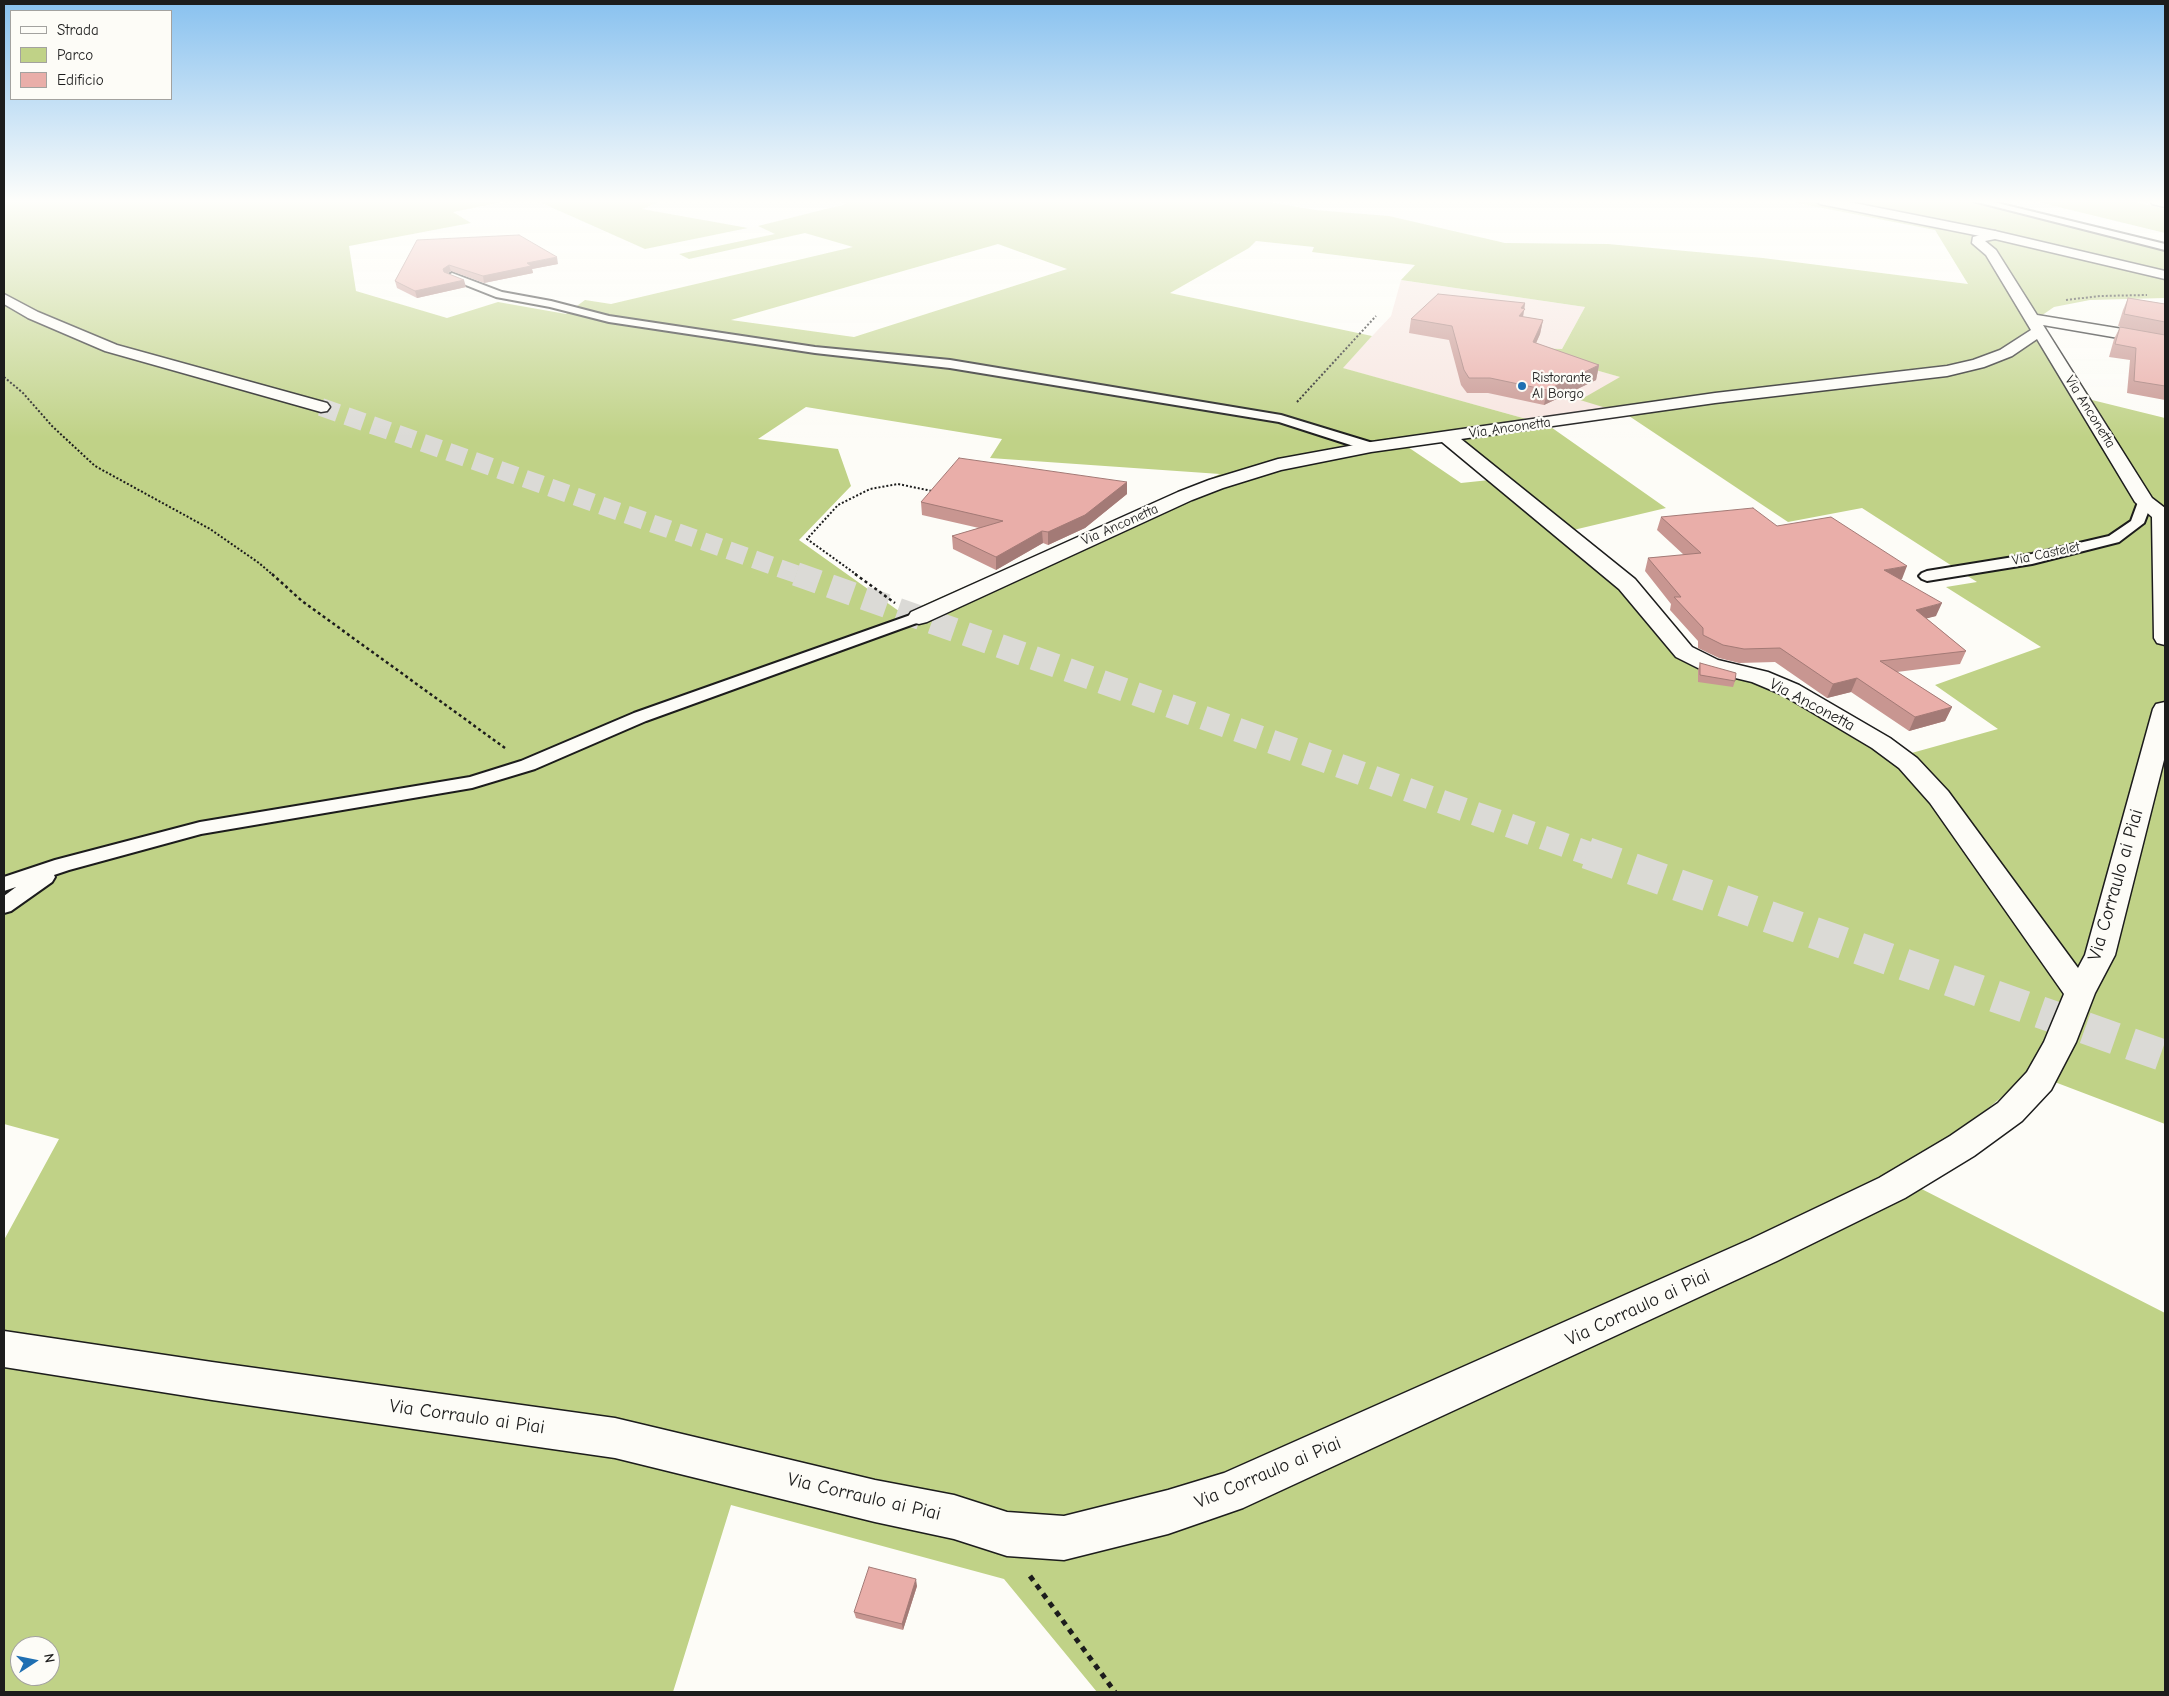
<!DOCTYPE html>
<html>
<head>
<meta charset="utf-8">
<style>
  body { margin:0 }
  #map { position:relative; width:2169px; height:1696px; overflow:hidden; background:#fdfcf7; font-family:"Comic Neue",sans-serif }
  canvas { display:block }
  .frame { position:absolute; inset:0; border:5px solid #1c1c1c; pointer-events:none }
  .legend { position:absolute; left:10px; top:10px; width:162px; height:90px; box-sizing:border-box; background:#fdfcf7; border:1px solid #a3a29f; margin:0; padding:6px 9px; list-style:none; font-size:15px; color:#1c1c1c }
  .legend li { display:flex; align-items:center; gap:10px; height:25px }
  .legend b { width:25px; border:1px solid #a3a29f }
  .north { position:absolute; left:10px; top:1636px; width:50px; height:50px; box-sizing:border-box; background:#fdfcf7; border:1px solid #a3a29f; border-radius:50%; rotate:79deg; font-size:14px; font-weight:700; line-height:20px; text-align:center; color:#1c1c1c }
  .north::after { content:''; display:block; margin:auto; width:18px; height:22px; background:#1f6fb2; clip-path:polygon(50% 0,100% 100%,50% 72%,0 100%) }
</style>
</head>
<body>
<div id="map">
<canvas width="2169" height="1696"></canvas>
<div class="frame"></div>
<ul class="legend">
<li><b style="height:6px;background:#fdfcf7"></b>Strada</li>
<li><b style="height:14px;background:#c0d287"></b>Parco</li>
<li><b style="height:14px;background:#e9aea9"></b>Edificio</li>
</ul>
<div class="north">N</div>
</div>
<script>
const g = document.querySelector('canvas').getContext('2d');
g.lineJoin = 'round';
function paint(path, color) { g.fillStyle = color; g.fill(path, 'evenodd'); }
const toPath = rows => new Path2D(rows.map(r => 'M' + r).join(''));
function strokePath(path, color, width, dash) { g.strokeStyle = color; g.lineWidth = width; g.lineCap = dash ? 'butt' : 'round'; g.setLineDash(dash || []); g.stroke(path); }
function drawText(font, color, halo, rows, align = 'center') {
  g.font = font + ' "Comic Neue",sans-serif'; g.lineWidth = 4.5; g.setLineDash([]); g.textBaseline = 'middle'; g.strokeStyle = halo; g.fillStyle = color; for (const [text, x, y, turn = 0] of rows) {
    g.save(); g.translate(x, y); g.rotate((+turn || 0) * Math.PI / 180); g.textAlign = isNaN(turn) ? turn : align; if (halo) g.strokeText(text, 0, 0); g.fillText(text, 0, 0); g.restore();
  }
}
paint(toPath([
  [1401,280,1585,307,1562,349,1518,347,1620,377,1626,414,1548,425,1342,368,1391,316]
]), '#f7e5e0');
paint(toPath([
  [4,200,513,200,453,212,471,223,349,246,356,291,447,318,498,302,566,314,585,300,611,304,853,247,805,233,689,259,679,254,775,234,758,226,846,204,841,200,1259,200,1315,210,1389,216,1505,243,1608,244,1763,258,1968,284,1935,230,1782,200,1980,200,2016,211,2165,247,2165,298,2090,300,2054,307,2038,318,2092,400,2165,418,2165,1124,2031,1073,1902,1179,2165,1313,2165,1692,1097,1692,1004,1579,731,1505,673,1692,4,1692,4,1240,59,1139,4,1124],
  [1256,241,1314,247,1312,252,1415,265,1401,280,1585,307,1562,349,1515,347,1620,377,1580,400,1626,414,1788,522,1862,508,1977,582,1946,587,2041,647,1935,685,1998,729,1908,754,1690,648,1565,532,1666,508,1548,425,1343,368,1372,336,1170,293,1249,248],
  [998,244,1067,269,854,337,731,320],
  [806,407,1002,439,990,458,1220,474,903,614,799,540,851,486,838,449,758,439],
  [1449,436,1499,479,1461,483,1402,443],
  [20,1646,50,1646,50,1676,20,1676],
  [535,200,664,200,642,209,748,228,645,249],
  [2030,200,2128,200,2136,202,2165,209,2165,233]
]), '#c0d287');
strokePath(toPath([
  [321,407,799,575]
]), '#dbdad6', 18, [18, 9]);
strokePath(toPath([
  [796,574,1590,854]
]), '#dbdad6', 24, [24, 12]);
strokePath(toPath([
  [1587,853,2165,1056]
]), '#dbdad6', 32, [32, 16]);
const lane = toPath([
  [1969,200,1985,200,2165,244,2165,250,1969,200],
  [452,273,502,292,551,301,609,316,815,347,950,360,1281,415,1376,444,1378,447,1371,451,1366,450,1279,422,950,368,815,353,609,322,550,307,496,297,448,278,447,276,452,273],
  [2145,498,2152,502,2144,523,2119,542,2032,564,1927,581,1922,579,1919,576,1922,573,1927,571,2032,554,2109,536,2131,521,2138,502,2145,498],
  [919,612,925,614,927,617,925,620,646,721,535,769,472,788,201,834,69,870,54,875,55,877,52,882,11,911,4,913,4,896,16,887,4,891,4,877,55,860,200,822,470,777,521,761,634,713,919,612]
]);
const street = toPath([
  [2150,200,2165,200,2165,207,2152,204,2150,200],
  [1995,231,2002,235,2000,238,1985,241,1996,250,2037,315,2165,336,2165,346,2043,325,2152,498,2165,508,2165,645,2157,643,2154,638,2152,517,2135,502,2037,339,2012,356,1984,367,1947,376,1715,403,1461,439,1635,579,1692,647,1718,660,1768,672,1799,685,1890,738,1917,758,1948,791,2078,968,2085,955,2153,709,2156,704,2165,702,2165,756,2115,955,2095,993,2076,1042,2051,1090,2022,1121,1974,1156,1905,1198,1777,1261,1243,1508,1168,1534,1064,1560,1007,1556,954,1539,875,1522,615,1458,212,1400,4,1367,4,1331,212,1362,615,1418,875,1480,954,1495,1007,1512,1064,1516,1168,1490,1224,1473,1751,1239,1879,1178,1950,1136,1998,1103,2027,1072,2044,1042,2064,994,1930,803,1899,768,1872,748,1783,695,1752,682,1702,670,1676,657,1619,589,1442,442,1371,452,1281,470,1223,488,1192,500,927,622,919,624,911,622,908,617,911,612,1178,492,1209,480,1278,459,1371,442,1715,393,1947,366,1973,360,2000,350,2031,330,1986,255,1972,243,1973,237,1995,231]
]);
const secondary = toPath([
  [1814,200,1839,200,1995,231,2165,271,2165,279,1995,239,1820,204,1814,200],
  [4,294,38,312,117,345,327,403,330,407,327,411,321,412,105,351,28,318,4,304,4,294]
]);
strokePath(lane, '#1c1c1c', 4);
strokePath(street, '#1c1c1c', 3);
strokePath(secondary, '#1c1c1c', 3);
strokePath(toPath([
  [2066,300,2100,296,2147,295],
  [4,377,23,393,52,426,95,466,210,529,259,563,273,575],
  [1297,402,1376,316],
  [857,575,807,539,838,505,870,489,898,484,932,491]
]), '#1c1c1c', 2, [2, 2]);
strokePath(toPath([
  [272,574,302,601,505,748],
  [855,574,895,603]
]), '#1c1c1c', 2.5, [3, 3]);
strokePath(toPath([
  [1030,1576,1115,1692]
]), '#1c1c1c', 5, [5.5, 5.5]);
paint(lane, '#fdfcf7');
paint(street, '#fdfcf7');
paint(secondary, '#fdfcf7');
paint(toPath([
  [417,240,558,264,532,269,533,273,484,283,451,271,448,273,466,287,417,298,397,288,395,281],
  [2128,298,2165,304,2165,400,2127,393,2130,360,2109,357,2114,339,2120,327,2125,328,2118,326,2123,310],
  [1525,303,1523,317,1543,320,1540,334,1536,343,1599,365,1596,380,1544,405,1488,393,1467,393,1461,385,1449,340,1409,333,1411,319],
  [1127,482,1127,494,1085,528,1048,545,1043,543,996,570,953,549,952,536,979,528,922,515,921,502],
  [1661,517,1777,526,1902,579,1900,579,1936,616,1926,618,1966,651,1960,664,1897,672,1952,707,1945,721,1909,731,1851,692,1827,698,1775,662,1739,663,1719,658,1698,648,1698,641,1670,610,1671,604,1645,571,1648,558,1684,555,1657,530],
  [1700,663,1735,681,1733,687,1698,682,1698,670],
  [917,1586,903,1630,856,1618,854,1612]
]), '#c89691');
paint(toPath([
  [557,257,558,264,532,269,533,273,484,283,483,276,527,263],
  [449,265,451,271,445,275,443,269],
  [464,280,466,287,417,298,415,291],
  [1525,303,1522,323,1516,330,1521,308],
  [1543,320,1540,334,1530,357,1533,342],
  [1599,365,1596,380,1544,405,1547,390],
  [1127,482,1127,494,1085,528,1048,545,1048,532],
  [1042,531,1043,543,996,570,996,557],
  [1907,566,1902,579,1879,583,1884,570],
  [1942,603,1936,616,1910,623,1916,610],
  [1857,678,1851,692,1827,698,1833,684],
  [1952,707,1945,721,1909,731,1915,717],
  [916,1579,917,1586,903,1630,902,1624]
]), '#a37a76');
const building = toPath([
  [519,235,557,257,527,263,531,266,483,276,449,265,443,269,444,272,464,280,415,291,395,281,417,240,519,235],
  [1438,294,1525,303,1521,308,1525,309,1519,316,1543,320,1533,342,1599,365,1547,390,1490,378,1469,378,1464,370,1452,326,1411,319,1438,294],
  [2128,298,2165,304,2165,322,2124,314,2128,298],
  [2120,327,2165,335,2165,386,2134,381,2136,348,2115,344,2120,327],
  [959,458,1127,482,1085,515,1048,532,1042,531,996,557,952,536,1003,521,921,502,959,458],
  [1753,508,1777,526,1831,517,1907,566,1884,570,1942,603,1916,610,1966,651,1880,661,1952,707,1915,717,1857,678,1833,684,1780,648,1744,649,1723,645,1703,635,1703,628,1674,597,1681,597,1648,558,1701,553,1661,517,1753,508],
  [1700,663,1736,673,1735,681,1700,675,1700,663],
  [869,1567,916,1579,902,1624,854,1612,869,1567]
]);
paint(building, '#e9aea9');
strokePath(building, '#a37a76', 1);
const sky = g.createLinearGradient(0, 0, 0, 438);
sky.addColorStop(0, '#88c1ef');
sky.addColorStop(0.46, '#fefefb');
sky.addColorStop(1, '#fefefb00');
g.fillStyle = sky;
g.fillRect(0, 0, 2169, 438);
for (const [x, y, r, color] of [
  [1522,386,5,"#1f6fb2"]
]) { const dot = new Path2D(); dot.arc(x, y, r, 0, 2 * Math.PI); g.fillStyle = color; g.fill(dot); strokePath(dot, '#fdfcf7', 2); }
drawText('14px', '#1c1c1c', '#fdfcf7', [
  ["Ristorante",1532,378],
  ["Al Borgo",1532,394]
], 'left');
drawText('14px', '#1c1c1c', '#fdfcf7', [
  ["Via Anconetta",2090,412,58],
  ["Via Anconetta",1510,428,-8],
  ["Via Anconetta",1120,525,-24],
  ["Via Castelet",2046,554,-12]
]);
drawText('16px', '#1c1c1c', '#fdfcf7', [
  ["Via Anconetta",1812,705,28]
]);
drawText('19px', '#1c1c1c', '#fdfcf7', [
  ["Via Corraulo ai Piai",2116,885,-74],
  ["Via Corraulo ai Piai",1638,1308,-25],
  ["Via Corraulo ai Piai",467,1417,8],
  ["Via Corraulo ai Piai",1268,1473,-23],
  ["Via Corraulo ai Piai",864,1497,13]
]);
</script>
</body>
</html>
